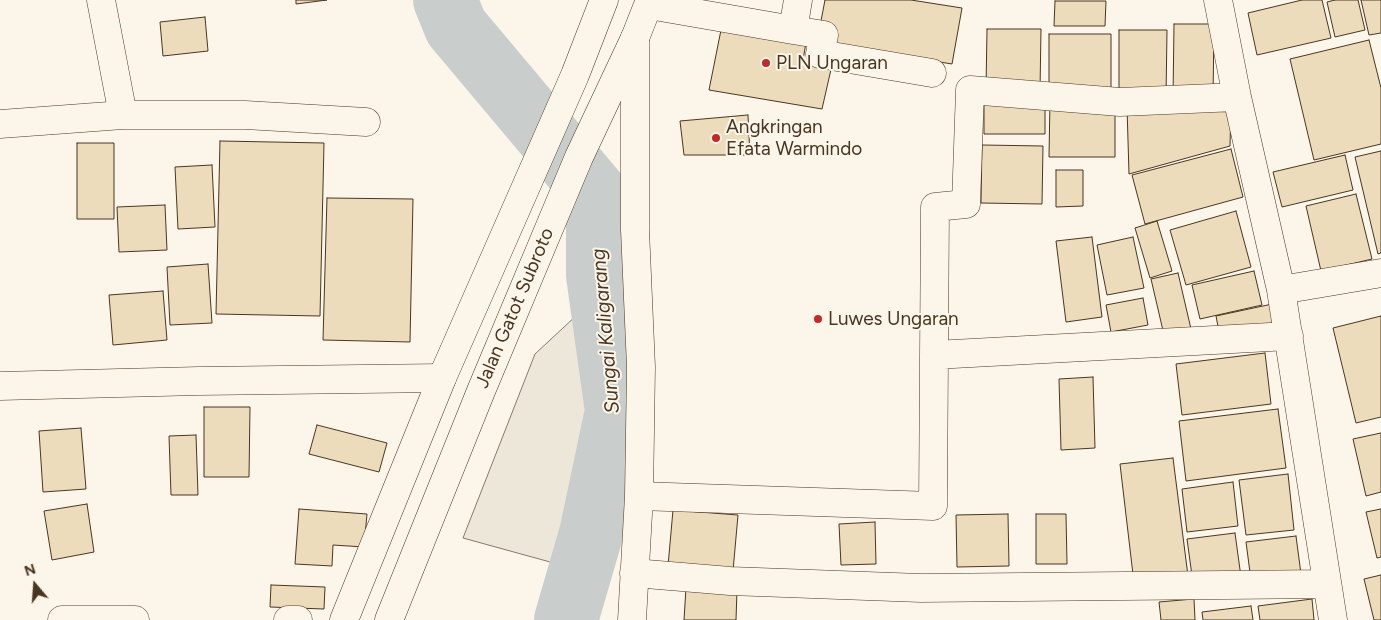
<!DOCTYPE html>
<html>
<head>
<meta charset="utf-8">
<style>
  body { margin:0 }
  #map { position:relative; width:1381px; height:620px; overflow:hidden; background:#fbf6e9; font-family:Figtree,sans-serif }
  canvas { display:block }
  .north { position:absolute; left:10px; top:560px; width:50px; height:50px; -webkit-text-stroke:4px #fbf6e9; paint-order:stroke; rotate:342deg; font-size:14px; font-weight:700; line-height:20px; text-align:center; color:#4a3520 }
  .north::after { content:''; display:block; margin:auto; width:18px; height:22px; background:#4a3520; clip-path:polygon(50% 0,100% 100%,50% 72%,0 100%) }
</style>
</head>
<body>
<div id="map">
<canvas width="1381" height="620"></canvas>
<div class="north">N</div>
</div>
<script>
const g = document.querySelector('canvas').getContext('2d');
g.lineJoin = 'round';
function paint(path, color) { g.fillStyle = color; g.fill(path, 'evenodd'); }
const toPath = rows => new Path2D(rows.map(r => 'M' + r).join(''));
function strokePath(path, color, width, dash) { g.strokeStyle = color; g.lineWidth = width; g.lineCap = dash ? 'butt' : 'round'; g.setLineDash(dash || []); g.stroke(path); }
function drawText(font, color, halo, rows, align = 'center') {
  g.font = font + ' Figtree,sans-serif'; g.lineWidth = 4; g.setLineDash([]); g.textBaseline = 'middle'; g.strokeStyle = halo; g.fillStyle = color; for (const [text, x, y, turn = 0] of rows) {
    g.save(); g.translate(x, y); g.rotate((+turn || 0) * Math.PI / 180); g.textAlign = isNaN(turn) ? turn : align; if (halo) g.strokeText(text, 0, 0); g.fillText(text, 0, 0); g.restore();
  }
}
const parking = toPath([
  [578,314,589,422,626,429,621,465,582,459,561,565,463,538,535,354,578,314]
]);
paint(parking, '#ede7d9');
strokePath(parking, '#887966', 1);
strokePath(toPath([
  [445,0,456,27,598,196,598,275,617,411,591,534,566,620]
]), '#c9cecd', 64);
const building = toPath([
  [296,0,327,0,296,4,296,0],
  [825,0,911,0,962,8,952,64,817,42,825,0],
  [1302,0,1322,0,1331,38,1257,55,1248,13,1302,0],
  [1335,0,1358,0,1365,30,1335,37,1327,2,1335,0],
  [1361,0,1381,0,1381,33,1369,35,1361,0],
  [1055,1,1106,1,1105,26,1054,26,1055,1],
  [724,15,808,31,803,60,832,65,822,109,709,90,724,15],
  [205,17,208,51,163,56,160,22,205,17],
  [1174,24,1214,24,1213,99,1173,98,1174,24],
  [987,29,1041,29,1040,91,986,90,987,29],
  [1119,30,1167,30,1166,98,1119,97,1119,30],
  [1049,34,1111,34,1111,96,1049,95,1049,34],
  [1369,40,1381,88,1381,144,1314,160,1290,59,1369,40],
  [1050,100,1115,101,1115,157,1049,157,1050,100],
  [984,102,1045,103,1045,134,984,134,984,102],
  [1127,107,1231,107,1230,146,1129,174,1127,107],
  [748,115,750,155,684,155,680,121,748,115],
  [220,141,324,143,320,316,216,314,220,141],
  [77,143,114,143,114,219,77,219,77,143],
  [982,145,1043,146,1042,204,981,203,982,145],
  [1231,149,1243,197,1145,224,1132,175,1231,149],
  [1381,151,1381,253,1378,254,1355,157,1381,151],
  [1345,155,1353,190,1282,207,1273,172,1345,155],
  [212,165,215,227,178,229,175,167,212,165],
  [1056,170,1083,170,1083,206,1056,207,1056,170],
  [1356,194,1372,259,1321,271,1306,206,1356,194],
  [327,198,413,199,410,342,323,340,327,198],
  [165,205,167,250,119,252,117,207,165,205],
  [1236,211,1251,267,1186,285,1170,230,1236,211],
  [1157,221,1172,271,1150,278,1135,228,1157,221],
  [1092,237,1102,317,1066,322,1056,241,1092,237],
  [1133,237,1144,288,1107,295,1097,245,1133,237],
  [208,264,212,323,170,325,167,267,208,264],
  [1254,271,1262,305,1200,319,1192,285,1254,271],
  [1178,273,1191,329,1164,335,1151,279,1178,273],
  [163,291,167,340,113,345,109,295,163,291],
  [1143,298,1148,325,1111,332,1106,305,1143,298],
  [1277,303,1282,324,1220,337,1216,316,1277,303],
  [1381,316,1381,417,1356,423,1333,328,1381,316],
  [1265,353,1271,404,1182,415,1176,364,1265,353],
  [1093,377,1095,448,1061,450,1059,379,1093,377],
  [204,407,250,407,249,477,204,477,204,407],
  [1278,409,1286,468,1186,481,1179,421,1278,409],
  [317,425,387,443,379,472,309,454,317,425],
  [81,428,86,489,43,492,39,431,81,428],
  [1381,433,1381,492,1366,496,1353,439,1381,433],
  [196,435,198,495,171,495,169,436,196,435],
  [1173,458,1188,576,1134,583,1120,464,1173,458],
  [1288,474,1294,530,1246,535,1239,480,1288,474],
  [1233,482,1238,526,1187,532,1182,489,1233,482],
  [87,504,94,552,52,560,44,511,87,504],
  [299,509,367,514,364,547,333,545,332,566,295,564,299,509],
  [1381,509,1381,557,1377,558,1366,512,1381,509],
  [673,510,738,515,733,571,668,566,673,510],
  [1008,514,1009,566,957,567,956,515,1008,514],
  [1036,514,1066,514,1067,564,1036,564,1036,514],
  [875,522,876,564,841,565,839,524,875,522],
  [1235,533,1241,577,1193,583,1187,539,1235,533],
  [1296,536,1301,574,1251,580,1246,542,1296,536],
  [1381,575,1381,620,1374,620,1364,579,1381,575],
  [271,585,325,587,324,609,270,607,271,585],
  [686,588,737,590,736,620,684,620,686,588],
  [1194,599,1195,620,1161,620,1159,602,1194,599],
  [1312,599,1314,620,1260,620,1258,606,1312,599],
  [1251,606,1253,620,1203,620,1202,612,1251,606]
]);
paint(building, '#ecdcbc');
strokePath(building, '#4a3520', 1);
const minor = toPath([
  [101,0,123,115],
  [1218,0,1237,97,1281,290,1333,620],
  [649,5,793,30,798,0],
  [793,30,824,35,820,54,932,73],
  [0,124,123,115,245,115,366,122],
  [1281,290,1381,273],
  [934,355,1289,336],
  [0,386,199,381,442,378],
  [639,496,933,506,935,207,966,204,970,90,1120,102,1237,97],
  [634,573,730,581,921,588,1327,584],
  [62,620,135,620],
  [288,620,298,620],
  [632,620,639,496,641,367,635,230,635,38]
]);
const highway = toPath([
  [344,620,442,378,575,75,604,0],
  [389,620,481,391,579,157,635,38,650,0]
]);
strokePath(minor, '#4a3520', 29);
strokePath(highway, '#4a3520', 29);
strokePath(minor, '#fbf6e9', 28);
strokePath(highway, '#fbf6e9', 28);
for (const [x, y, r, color] of [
  [766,63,5,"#c62828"],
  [716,138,5,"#c62828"],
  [818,319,5,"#c62828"]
]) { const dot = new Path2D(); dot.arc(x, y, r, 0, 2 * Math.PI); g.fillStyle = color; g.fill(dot); strokePath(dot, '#fbf6e9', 2); }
drawText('19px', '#4a3520', '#fbf6e9', [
  ["PLN Ungaran",776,63],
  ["Angkringan",726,127],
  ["Efata Warmindo",726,149],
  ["Luwes Ungaran",828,319]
], 'left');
drawText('19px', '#4a3520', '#fbf6e9', [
  ["Jalan Gatot Subroto",515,308,-67]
]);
drawText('italic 20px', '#4a3520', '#fbf6e9', [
  ["Sungai Kaligarang",606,331,-95]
]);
</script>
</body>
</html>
